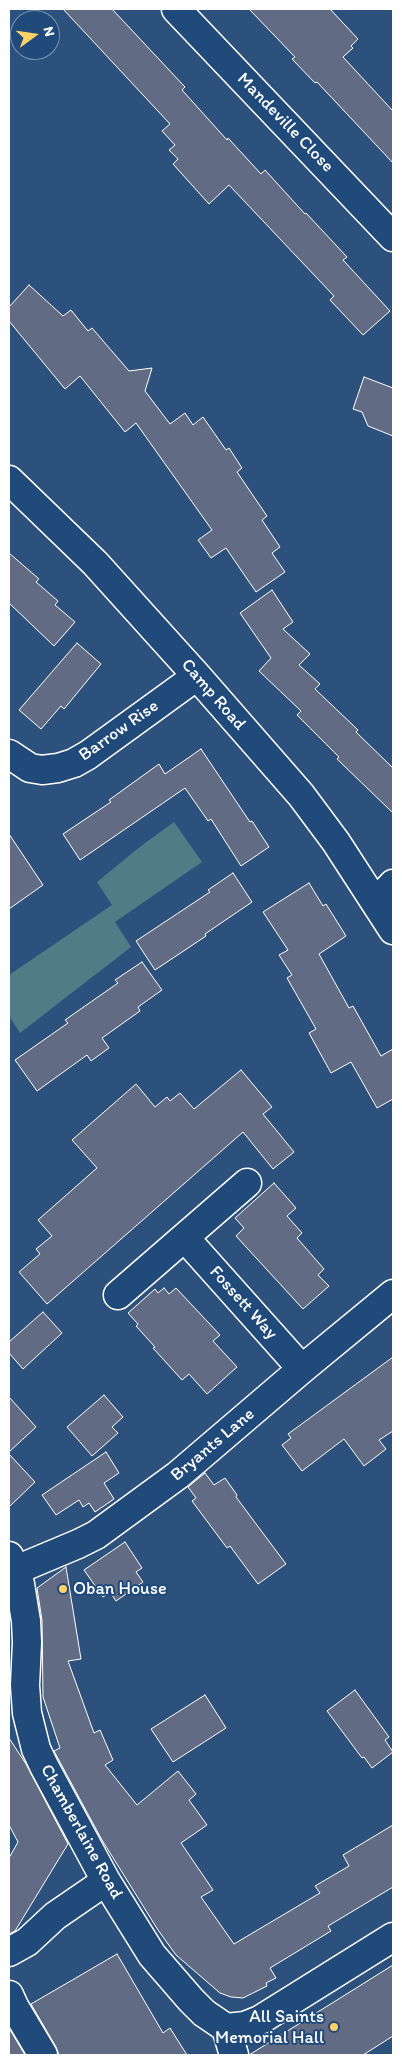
<!DOCTYPE html>
<html>
<head>
<meta charset="utf-8">
<style>
  body { margin:0 }
  #map { position:relative; width:402px; height:2064px; overflow:hidden; background:#2c517c; font-family:Itim,sans-serif }
  canvas { display:block }
  .frame { position:absolute; inset:0; border:10px solid #fff; pointer-events:none }
  .north { position:absolute; left:10px; top:10px; width:50px; height:50px; box-sizing:border-box; background:#1f4a7a; border:1px solid #7992af; border-radius:50%; rotate:76deg; font-size:14px; font-weight:700; line-height:20px; text-align:center; color:#fff }
  .north::after { content:''; display:block; margin:auto; width:18px; height:22px; background:#ffd166; clip-path:polygon(50% 0,100% 100%,50% 72%,0 100%) }
</style>
</head>
<body>
<div id="map">
<canvas width="402" height="2064"></canvas>
<div class="frame"></div>
<div class="north">N</div>
</div>
<script>
const g = document.querySelector('canvas').getContext('2d');
g.lineJoin = 'round';
function paint(path, color) { g.fillStyle = color; g.fill(path, 'evenodd'); }
const toPath = rows => new Path2D(rows.map(r => 'M' + r).join(''));
function strokePath(path, color, width, dash) { g.strokeStyle = color; g.lineWidth = width; g.lineCap = dash ? 'butt' : 'round'; g.setLineDash(dash || []); g.stroke(path); }
function drawText(font, color, halo, rows, align = 'center') {
  g.font = font + ' Itim,sans-serif'; g.lineWidth = 4; g.setLineDash([]); g.textBaseline = 'middle'; g.strokeStyle = halo; g.fillStyle = color; for (const [text, x, y, turn = 0] of rows) {
    g.save(); g.translate(x, y); g.rotate((+turn || 0) * Math.PI / 180); g.textAlign = isNaN(turn) ? turn : align; if (halo) g.strokeText(text, 0, 0); g.fillText(text, 0, 0); g.restore();
  }
}
paint(toPath([
  [174,822,202,862,115,922,131,947,20,1033,9,1016,9,975,112,905,97,882,141,846]
]), '#507c85');
const building = toPath([
  [63,9,112,9,185,87,182,90,227,140,228,138,261,174,265,170,305,214,306,213,347,257,343,260,390,311,363,335,330,300,334,296,229,185,209,204,173,164,178,159,169,150,175,145,162,131,170,124,63,9],
  [249,9,330,9,358,39,351,46,353,48,343,57,393,111,393,163,317,82,315,83,292,59,295,57,249,9],
  [29,285,63,316,71,310,88,331,92,328,129,371,152,368,145,391,170,424,185,413,193,425,203,417,226,450,229,448,242,468,237,472,267,516,262,520,280,547,272,553,285,572,256,592,226,548,211,558,198,540,212,530,136,423,125,432,80,376,65,389,9,321,9,307,29,285],
  [364,377,393,388,393,436,368,426,362,412,353,409,364,377],
  [9,553,39,579,36,582,58,601,55,605,75,622,54,646,9,603,9,553],
  [272,590,293,622,283,629,310,654,299,665,320,684,315,689,358,730,356,732,393,768,393,813,337,759,339,757,297,715,301,711,259,671,271,658,240,613,272,590],
  [77,643,101,664,64,709,61,706,41,729,19,710,77,643],
  [201,749,250,822,252,821,269,847,241,866,211,819,208,821,185,788,80,860,63,834,111,802,109,800,159,764,165,774,201,749],
  [9,834,43,885,9,909,9,834],
  [233,873,252,902,205,934,206,936,155,970,136,941,210,892,208,890,233,873],
  [309,883,323,906,326,904,346,936,319,954,349,1008,353,1006,381,1056,393,1049,393,1099,377,1108,351,1062,331,1073,309,1033,316,1029,287,978,292,975,279,955,288,950,263,912,309,883],
  [142,962,162,990,138,1007,140,1011,102,1038,109,1048,91,1061,87,1055,37,1091,15,1060,68,1023,65,1020,118,983,115,980,142,962],
  [241,1070,272,1107,263,1114,294,1152,273,1169,243,1132,47,1304,19,1272,40,1254,36,1249,52,1236,38,1220,97,1168,72,1140,136,1084,155,1107,167,1097,170,1101,180,1093,194,1109,241,1070],
  [274,1183,296,1208,287,1216,302,1233,297,1238,324,1269,318,1275,329,1286,303,1309,236,1236,244,1228,235,1218,274,1183],
  [164,1288,169,1294,176,1288,220,1335,213,1341,237,1367,207,1394,189,1374,182,1380,153,1348,155,1347,136,1326,138,1324,128,1313,155,1289,158,1293,164,1288],
  [43,1312,62,1333,23,1369,9,1353,9,1342,43,1312],
  [393,1357,393,1431,379,1440,386,1449,364,1466,344,1439,302,1471,282,1445,291,1438,288,1434,393,1357],
  [104,1395,123,1417,112,1427,118,1433,92,1456,67,1427,104,1395],
  [9,1397,36,1427,9,1452,9,1397],
  [106,1452,119,1473,104,1483,114,1499,95,1512,89,1503,83,1507,79,1500,56,1515,42,1495,106,1452],
  [9,1454,35,1482,9,1507,9,1454],
  [205,1473,214,1485,225,1478,237,1495,236,1497,286,1564,258,1584,230,1546,227,1548,192,1501,196,1498,188,1487,205,1473],
  [125,1542,142,1568,136,1572,143,1582,116,1601,110,1592,103,1597,84,1570,125,1542],
  [66,1567,81,1659,68,1661,94,1733,100,1730,113,1760,105,1765,137,1805,178,1771,196,1794,189,1800,207,1825,181,1843,213,1890,201,1897,234,1944,320,1893,315,1886,349,1866,343,1855,393,1825,393,1887,328,1926,331,1931,270,1968,276,1978,266,1983,267,1986,243,1998,231,1997,220,1993,176,1955,158,1930,102,1840,54,1751,60,1748,43,1697,42,1620,37,1588,66,1567],
  [355,1690,389,1737,385,1740,393,1752,372,1768,364,1757,362,1758,327,1711,355,1690],
  [205,1695,226,1728,173,1762,151,1729,205,1695],
  [9,1738,26,1764,68,1844,15,1931,9,1934,9,1858,18,1842,9,1825,9,1738],
  [117,1954,163,2033,170,2028,187,2055,59,2055,56,2047,31,2004,117,1954],
  [393,1965,393,2036,363,2055,249,2055,393,1965],
  [9,2028,25,2055,9,2055,9,2028]
]);
paint(building, '#626b84');
strokePath(building, '#fff', 1);
const street = toPath([
  [176,9,393,237],
  [9,480,95,563,197,676,301,795,336,842,393,930],
  [9,754,30,768,42,770,58,768,74,763,88,755,197,676],
  [376,902,393,884],
  [185,1238,302,1369],
  [118,1295,247,1183],
  [9,1556,16,1570,20,1584,26,1621,27,1642,25,1685,27,1713,36,1749,44,1766,106,1881,152,1955,191,2000,204,2013,226,2028,234,2055],
  [16,1570,78,1544,96,1535,178,1475,302,1369,393,1294],
  [9,1952,27,1942,55,1916,106,1881],
  [9,1995,15,2008,43,2055],
  [226,2028,245,2026,260,2020,393,1937]
]);
strokePath(street, '#fff', 31);
strokePath(street, '#1f4a7a', 28);
for (const [x, y, r, color] of [
  [63,1589,5,"#ffd166"],
  [334,2027,5,"#ffd166"]
]) { const dot = new Path2D(); dot.arc(x, y, r, 0, 2 * Math.PI); g.fillStyle = color; g.fill(dot); strokePath(dot, '#1f4a7a', 2); }
drawText('18px', '#fff', '#1f4a7a', [
  ["Mandeville Close",285,123,46],
  ["Camp Road",213,695,49],
  ["Barrow Rise",119,731,-35],
  ["Fossett Way",243,1303,48],
  ["Bryants Lane",213,1445,-40],
  ["Chamberlaine Road",81,1832,61]
]);
drawText('18px', '#fff', '#1f4a7a', [
  ["Oban House",73,1589],
  ["All Saints",324,2017,"right"],
  ["Memorial Hall",324,2038,"right"]
], 'left');
</script>
</body>
</html>
